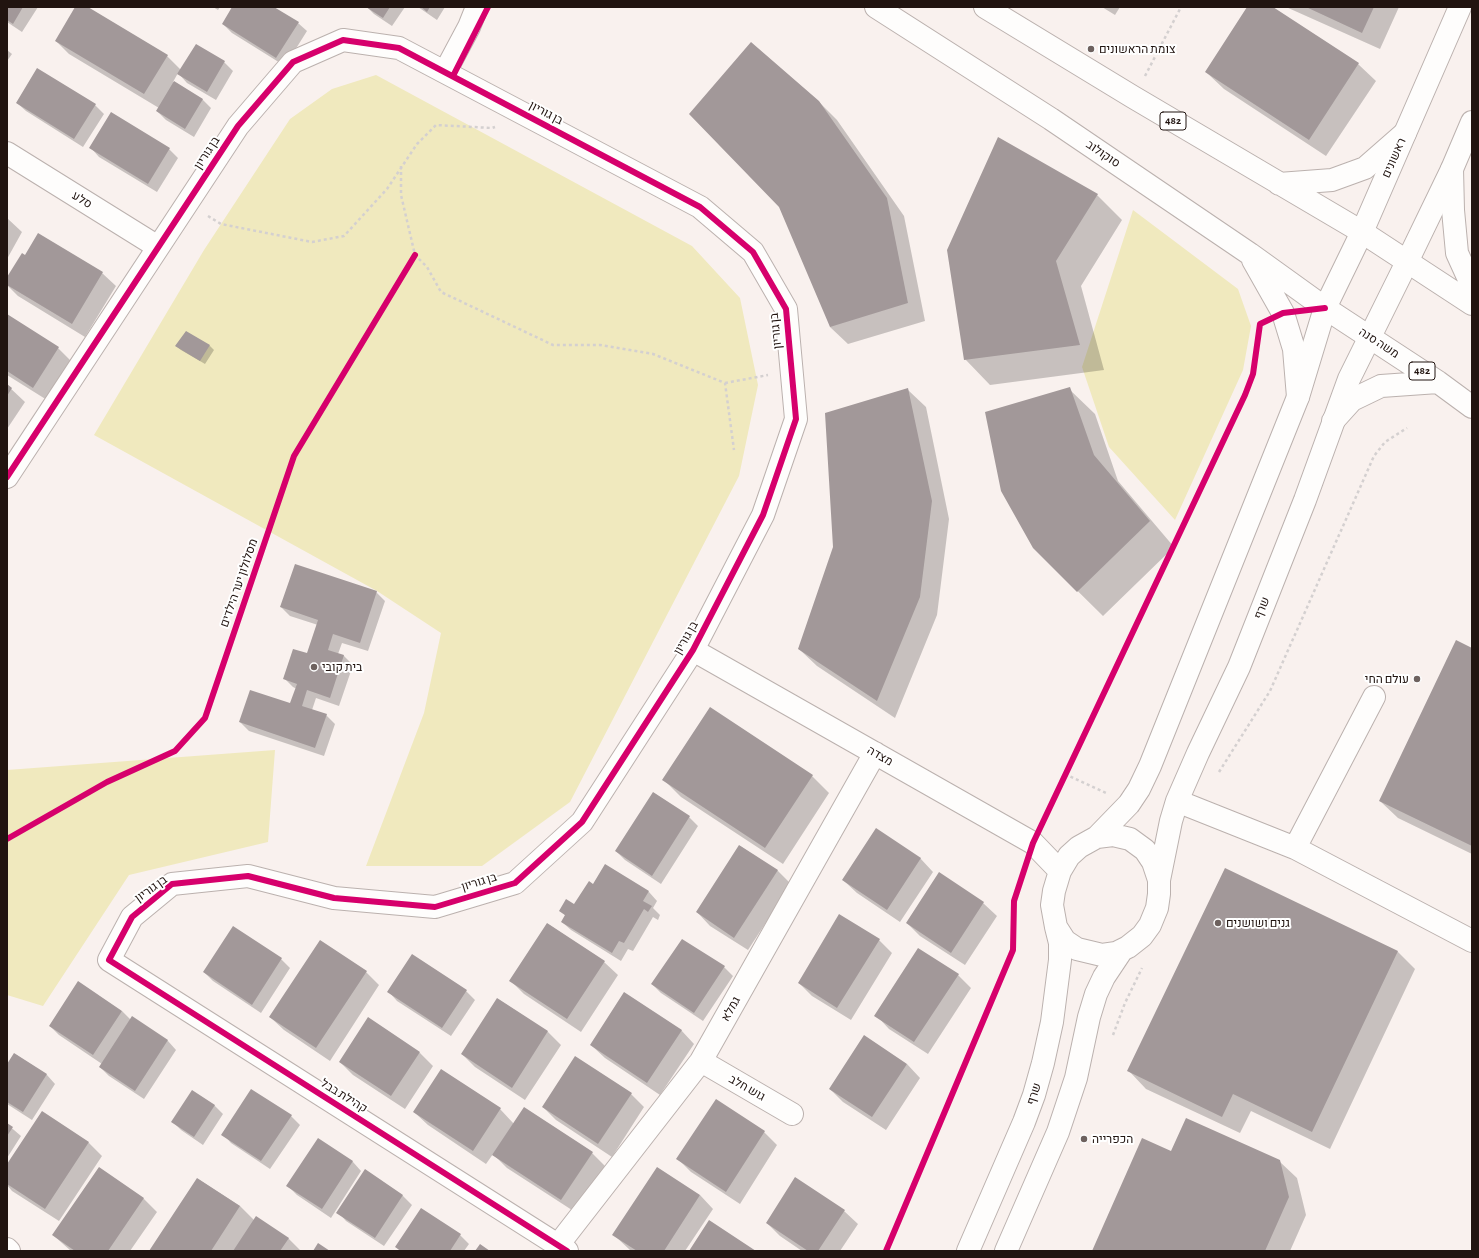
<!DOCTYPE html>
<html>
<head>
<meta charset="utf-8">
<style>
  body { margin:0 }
  #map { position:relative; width:1479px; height:1258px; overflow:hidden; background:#f9f1ee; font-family:"Alegreya Sans",sans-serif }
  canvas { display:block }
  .frame { position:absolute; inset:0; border:8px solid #211410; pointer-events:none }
</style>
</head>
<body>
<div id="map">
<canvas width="1479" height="1258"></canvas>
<div class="frame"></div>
</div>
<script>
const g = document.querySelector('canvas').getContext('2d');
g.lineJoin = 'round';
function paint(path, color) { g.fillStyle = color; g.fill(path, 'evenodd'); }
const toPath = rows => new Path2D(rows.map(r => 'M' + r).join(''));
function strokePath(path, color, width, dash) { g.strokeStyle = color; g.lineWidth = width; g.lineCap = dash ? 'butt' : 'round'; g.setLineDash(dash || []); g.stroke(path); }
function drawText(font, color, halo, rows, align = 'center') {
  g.font = font + ' "Alegreya Sans",Heebo,sans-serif'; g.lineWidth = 4; g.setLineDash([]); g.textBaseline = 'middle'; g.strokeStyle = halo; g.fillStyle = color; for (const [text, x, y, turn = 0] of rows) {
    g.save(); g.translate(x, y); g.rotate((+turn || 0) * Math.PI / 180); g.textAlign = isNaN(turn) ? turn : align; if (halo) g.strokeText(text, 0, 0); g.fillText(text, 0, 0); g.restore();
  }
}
paint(toPath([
  [376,75,692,246,740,298,758,385,739,476,570,802,482,866,366,866,424,713,441,633,377,591,94,435,204,250,290,119,332,89],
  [1133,210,1238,289,1251,326,1243,370,1175,520,1109,447,1082,367],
  [275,750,268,842,129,875,43,1006,7,995,7,770]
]), '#f0e9be');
paint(toPath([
  [7,7,38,7,22,32,7,22],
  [76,7,86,7,167,56,181,70,224,62,233,71,216,100,187,83,178,73,173,82,202,99,211,108,194,137,166,120,157,111,159,108,69,54,56,41],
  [213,7,220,7,218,10],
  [233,7,272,7,298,23,307,31,285,66,232,33,223,24],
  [367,7,405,7,392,26,374,14],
  [418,7,445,7,437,20],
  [1102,7,1120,7,1115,15],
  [1249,7,1272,7,1358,64,1376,81,1326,156,1224,89,1206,72],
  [1286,7,1399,7,1380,49],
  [7,50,12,54,7,61],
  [819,102,837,120,904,216,925,321,848,344,830,327],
  [17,103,95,105,104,114,83,147,26,111],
  [91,148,169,149,178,158,157,192,99,157],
  [1097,195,1122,220,1081,286,1104,370,990,385,965,359],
  [7,218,22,232,7,259],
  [26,256,102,273,116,286,85,337,18,296,7,285,7,279],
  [7,315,58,348,71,361,47,400,7,375],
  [186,332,210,346,214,350,205,364,181,350,176,346],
  [7,385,25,402,7,429],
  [1069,389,1095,414,1118,481,1174,547,1103,616,1034,548],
  [908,390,926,407,949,519,937,615,895,718,817,666,799,649],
  [376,592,385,601,368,651,342,643,338,654,344,656,353,665,339,706,316,698,312,710,326,715,335,724,324,756,249,731,240,722,291,704,297,689,293,687,284,678,308,654,318,625,290,616,281,607],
  [1472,649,1472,854,1398,818,1380,801],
  [812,776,829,793,783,864,681,797,664,780],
  [654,793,689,817,698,826,661,884,625,860,616,851],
  [740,846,778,871,791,884,748,950,710,926,697,912],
  [920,858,933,872,900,922,857,893,843,880],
  [1225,869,1398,952,1415,969,1330,1149,1251,1111,1240,1133,1146,1089,1129,1071],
  [594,885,649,892,657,901,653,908,660,915,658,920,653,917,633,951,628,949,621,961,571,930,562,922,566,916,560,911,575,906],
  [983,903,997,916,965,965,920,936,907,923],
  [548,924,604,962,618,975,581,1032,524,994,511,981],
  [879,940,892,953,851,1020,812,996,799,983],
  [281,959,290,968,261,1013,213,981,204,972],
  [724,967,733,976,703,1021,661,993,652,984],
  [366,972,379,985,330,1061,284,1030,270,1017],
  [958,975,971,988,928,1054,889,1029,876,1015],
  [466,991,475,1000,451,1036,397,1001,389,992],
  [498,999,548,1032,561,1045,525,1100,475,1067,462,1054],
  [122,1011,131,1020,132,1018,168,1041,176,1050,144,1099,109,1076,100,1067,102,1064,59,1035,50,1026],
  [681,1030,694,1044,660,1095,605,1058,591,1045],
  [420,1053,433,1066,405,1109,353,1075,340,1062],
  [15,1054,47,1075,55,1084,32,1120,7,1104,7,1066],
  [907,1064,920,1078,886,1130,843,1102,830,1089],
  [631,1094,644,1107,612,1157,556,1120,543,1107],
  [214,1105,223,1114,203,1145,181,1130,173,1122],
  [500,1109,514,1124,592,1153,605,1166,575,1212,507,1168,493,1154,486,1164,428,1125,414,1112],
  [42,1112,89,1143,102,1156,59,1221,12,1191,7,1185,7,1166],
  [291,1116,300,1125,270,1169,231,1143,223,1134],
  [7,1124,21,1136,7,1158],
  [764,1132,777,1145,740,1204,691,1172,678,1159],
  [318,1140,353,1162,361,1171,331,1218,297,1195,288,1186],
  [1172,1152,1279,1161,1297,1178,1306,1215,1290,1251,1093,1251],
  [99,1168,144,1199,157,1212,130,1251,71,1251,53,1235],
  [365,1171,403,1196,412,1205,384,1246,346,1221,338,1212],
  [198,1179,240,1206,254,1220,288,1238,301,1251,150,1251],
  [700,1195,713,1209,685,1251,631,1251,614,1235],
  [844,1211,858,1224,840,1251,802,1251,780,1236,767,1223],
  [460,1235,469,1244,464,1251,400,1251,396,1247]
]), '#0003');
paint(toPath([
  [7,7,23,7,13,24,7,20],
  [75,7,88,7,168,55,144,94,55,41],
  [232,7,274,7,299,22,276,58,222,24],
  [366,7,390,7,383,18],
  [421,7,430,7,427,12],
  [1247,7,1273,7,1359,63,1309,140,1205,72],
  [1306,7,1374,7,1362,33],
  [751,42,819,101,887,198,908,303,830,327,779,207,689,114],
  [196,44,225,61,207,92,177,74],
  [37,68,96,104,74,139,16,103],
  [174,81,203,99,185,129,156,111],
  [111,112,170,148,148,184,89,148],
  [998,137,1098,194,1056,261,1080,345,964,360,947,250],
  [38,233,103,272,72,324,7,285,7,277,22,253,25,255],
  [7,314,59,347,33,388,7,371],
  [186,331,210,345,200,361,175,346],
  [7,384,12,388,7,396],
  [1070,387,1094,455,1150,521,1077,592,1033,548,1001,491,985,412],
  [908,388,932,501,920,597,877,701,798,649,833,547,825,413],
  [295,564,377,591,360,643,333,634,328,650,344,655,330,698,307,690,302,706,327,714,315,748,239,722,250,690,290,703,297,684,283,679,293,649,307,653,318,620,280,607],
  [1456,640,1472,648,1472,846,1379,801],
  [710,707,813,775,765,848,662,780],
  [653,792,690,816,652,876,615,851],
  [876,828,921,858,887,910,842,880],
  [739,845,778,870,734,938,696,912],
  [605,864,649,891,643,901,652,906,648,912,644,909,624,943,619,941,612,953,561,922,565,915,559,911,566,899,574,904,589,881,593,884],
  [1225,868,1398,951,1312,1132,1233,1094,1222,1117,1127,1071],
  [939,872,984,902,951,953,906,923],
  [839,914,880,939,837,1008,798,983],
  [547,923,605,961,567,1019,509,981],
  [233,926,282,958,252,1005,203,972],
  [682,939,725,966,694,1013,651,984],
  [320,940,367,971,316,1048,269,1017],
  [918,948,959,974,914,1042,874,1016],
  [412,954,467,990,442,1028,387,992],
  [78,981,122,1011,93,1055,49,1026],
  [624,992,682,1030,647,1083,590,1045],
  [497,998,548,1031,512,1088,461,1054],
  [132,1016,168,1040,135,1091,99,1067],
  [368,1017,420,1052,391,1096,339,1062],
  [864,1035,907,1064,872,1117,829,1089],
  [14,1053,47,1074,23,1112,7,1102,7,1064],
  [575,1056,632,1093,598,1144,542,1107],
  [441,1069,501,1108,473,1151,413,1112],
  [251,1089,292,1115,261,1161,221,1135],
  [192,1090,215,1105,194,1137,171,1122],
  [716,1099,765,1131,726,1192,676,1159],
  [524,1107,593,1152,561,1200,492,1155],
  [42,1111,89,1142,45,1209,7,1184,7,1164],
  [1186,1118,1280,1160,1289,1197,1265,1251,1092,1251,1142,1138,1171,1151],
  [7,1123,13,1127,7,1136],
  [318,1138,353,1161,322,1209,286,1186],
  [99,1167,144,1198,108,1251,75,1251,52,1235],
  [657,1167,700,1195,664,1251,637,1251,612,1235],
  [365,1169,403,1195,375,1238,336,1213],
  [795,1177,845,1210,818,1251,808,1251,766,1223],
  [197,1178,240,1206,211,1251,149,1251],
  [421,1208,461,1234,450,1251,401,1251,395,1247],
  [256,1216,289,1238,280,1251,233,1251],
  [709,1220,756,1251,689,1251],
  [318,1243,330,1251,313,1251],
  [480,1244,490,1251,475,1251]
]), '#a29899');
const minor = toPath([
  [445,72,469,27,477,7],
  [7,153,158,247],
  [7,477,238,126,293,62,343,40,399,48,700,207,753,252,786,309,796,419,763,515,693,650,582,822,515,883,435,907,334,898,248,876,172,884,132,917,109,960,567,1251],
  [693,650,1033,843,1060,871],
  [1177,801,1295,848,1472,941],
  [1113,835,1130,839,1145,850,1153,862,1159,880,1159,894,1157,908,1150,925,1142,936,1128,947,1116,953,1102,955,1077,949,1065,941,1056,927,1052,905,1054,891,1060,871,1069,856,1079,847,1097,837,1113,835],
  [1097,837,1129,804,1139,789,1150,766,1298,397,1325,308,1362,232,1460,7],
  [1295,848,1374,697],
  [1159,880,1171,821,1177,801,1198,753,1239,667,1305,500,1349,379,1407,262,1452,169,1472,122],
  [701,1061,792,1114],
  [558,1245,701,1061,875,753],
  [7,1249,9,1251],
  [968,1251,1024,1122,1034,1095,1043,1063,1052,1022,1060,960,1060,943,1056,927],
  [1006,1251,1058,1132,1076,1078,1089,1017,1096,994,1104,977,1122,950]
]);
const major = toPath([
  [876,7,1051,119,1250,254,1325,308,1438,382,1472,407],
  [985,7,1133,97,1362,232,1472,304],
  [1452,169,1453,210,1457,253,1472,286],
  [1279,184,1332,180,1365,168,1405,133],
  [1253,260,1283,313,1294,349,1298,397],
  [1333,421,1352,400,1381,386,1438,382]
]);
strokePath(minor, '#bbb1ae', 24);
strokePath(major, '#bbb1ae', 24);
strokePath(toPath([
  [1145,76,1181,7],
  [401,166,401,195,415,255,427,267,441,292,553,345,600,345,653,354,725,383,734,450],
  [208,216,221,224,312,242,344,236,387,189,417,144,436,125,492,128,495,127],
  [725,383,768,375],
  [1219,772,1270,691,1374,456,1385,442,1407,428],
  [1065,774,1106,793],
  [1113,1035,1125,1003,1142,968]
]), '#d4d0d0', 2.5, [3, 3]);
strokePath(minor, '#fefdfc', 22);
strokePath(major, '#fefdfc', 22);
strokePath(toPath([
  [453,76,488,7],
  [7,477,238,126,293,62,343,40,399,48,700,207,753,252,786,309,796,419,763,515,693,650,582,822,515,883,435,907,334,898,248,876,172,884,132,917,109,960,567,1251],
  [7,839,107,782,175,751,205,718,294,456,415,255],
  [886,1251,1013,950,1014,901,1033,843,1245,395,1253,374,1260,324,1283,313,1325,308]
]), '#d6006c', 6);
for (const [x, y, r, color] of [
  [1091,49,4,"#6d615e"],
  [314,667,4,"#6d615e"],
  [1417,679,4,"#6d615e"],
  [1218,923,4,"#6d615e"],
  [1084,1139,4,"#6d615e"]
]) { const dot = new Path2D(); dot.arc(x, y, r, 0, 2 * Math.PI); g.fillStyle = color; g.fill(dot); strokePath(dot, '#fff', 1.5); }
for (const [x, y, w] of [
  [1173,121,26],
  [1422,371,26]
]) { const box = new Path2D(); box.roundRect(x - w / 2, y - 9, w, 18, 3); g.fillStyle = '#fff'; g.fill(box); strokePath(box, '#211410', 1); }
drawText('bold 11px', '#211410', null, [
  ["482",1173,121],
  ["482",1422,371]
]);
drawText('12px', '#211410', '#fff', [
  ["צומת הראשונים",1099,49],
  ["בית קובי",322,667],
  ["עולם החי",1409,679,"right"],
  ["גנים ושושנים",1226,923],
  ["הכפרייה",1092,1139]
], 'left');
drawText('12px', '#211410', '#fff', [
  ["בן גוריון",546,113,28],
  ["בן גוריון",207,153,-57],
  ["סוקולוב",1103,154,34],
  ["ראשונים",1394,158,-66],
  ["סלע",82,200,32],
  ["בן גוריון",776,331,-96],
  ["משה סנה",1379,343,33],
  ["מסלולון יער הילדים",239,583,-71],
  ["שרף",1262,608,-68],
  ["בן גוריון",686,638,-60],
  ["מצדה",880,756,30],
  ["בן גוריון",479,882,-17],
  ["בן גוריון",151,889,-36],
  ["גמלא",731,1009,-61],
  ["גוש חלב",747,1088,30],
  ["שרף",1034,1094,-72],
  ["קהילת בבל",344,1096,32]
]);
</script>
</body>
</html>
